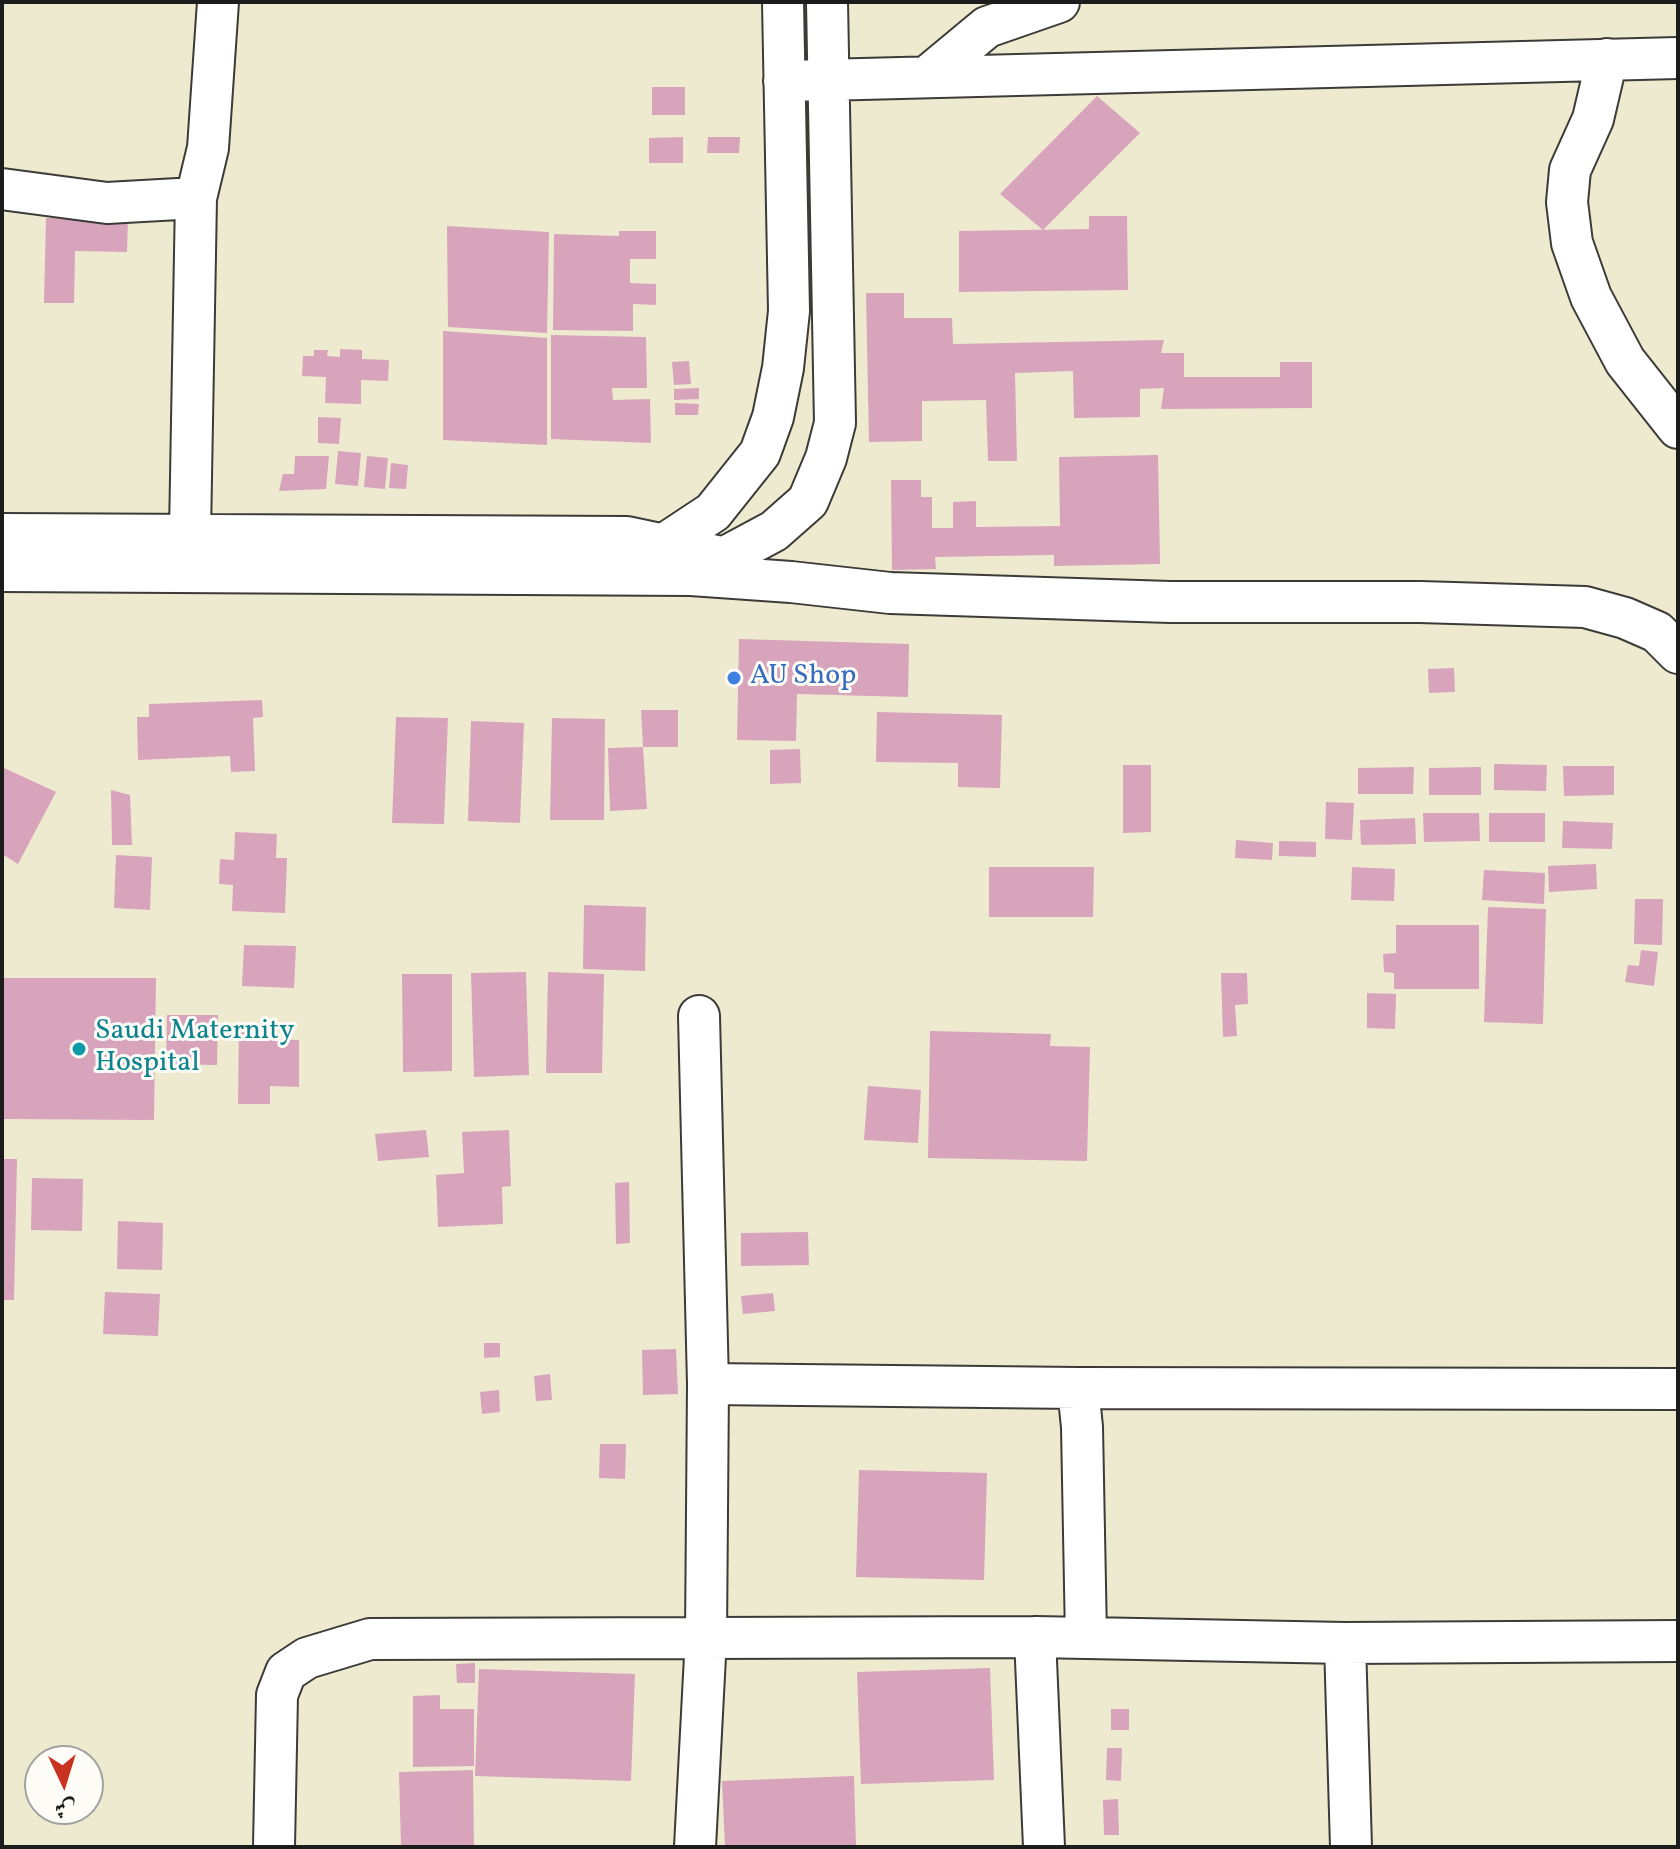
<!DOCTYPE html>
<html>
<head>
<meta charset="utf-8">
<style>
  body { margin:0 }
  #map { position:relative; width:1680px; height:1849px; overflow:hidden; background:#eeead0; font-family:Vollkorn,Amiri,serif }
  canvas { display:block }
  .frame { position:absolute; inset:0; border:4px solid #1c1c1c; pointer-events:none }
  .north { position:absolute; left:24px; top:1745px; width:80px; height:80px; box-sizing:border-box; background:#fdfcf7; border:2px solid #a3a29f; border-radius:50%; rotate:176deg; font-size:22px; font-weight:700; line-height:32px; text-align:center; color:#1c1c1c }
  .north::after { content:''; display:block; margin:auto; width:28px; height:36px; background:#c8321e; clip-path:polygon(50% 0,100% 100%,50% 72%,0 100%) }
</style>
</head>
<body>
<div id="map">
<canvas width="1680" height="1849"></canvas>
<div class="frame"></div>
<div class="north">ش</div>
</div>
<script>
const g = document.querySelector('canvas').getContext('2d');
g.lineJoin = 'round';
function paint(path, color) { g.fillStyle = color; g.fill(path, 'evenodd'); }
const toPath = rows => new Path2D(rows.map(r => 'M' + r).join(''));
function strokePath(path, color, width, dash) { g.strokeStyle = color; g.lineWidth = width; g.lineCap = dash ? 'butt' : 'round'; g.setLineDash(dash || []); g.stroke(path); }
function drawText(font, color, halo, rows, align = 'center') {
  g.font = font + ' Vollkorn,serif'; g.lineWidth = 6; g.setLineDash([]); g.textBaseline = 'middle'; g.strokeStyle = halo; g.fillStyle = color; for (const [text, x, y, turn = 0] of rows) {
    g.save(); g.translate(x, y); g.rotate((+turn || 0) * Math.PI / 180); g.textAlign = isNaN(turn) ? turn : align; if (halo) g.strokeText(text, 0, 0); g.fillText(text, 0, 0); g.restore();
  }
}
paint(toPath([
  [652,87,685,87,685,115,652,115],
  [1097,96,1140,133,1043,230,1000,194],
  [683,137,683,163,649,163,649,138],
  [708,137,740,137,739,153,707,153],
  [1089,216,1127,216,1128,290,959,292,959,231,1089,229],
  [46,218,128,219,127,252,75,251,74,303,44,303],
  [447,226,549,232,547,333,448,327],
  [619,231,656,231,656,259,630,259,630,283,656,284,656,305,633,304,633,331,553,330,554,234,619,236],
  [866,293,904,293,904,318,952,318,953,344,1164,340,1161,353,1184,353,1184,377,1280,377,1280,362,1312,362,1312,408,1161,409,1164,388,1140,389,1140,417,1074,418,1073,371,1015,373,1017,461,988,461,986,400,922,401,922,441,869,442],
  [443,331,547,338,547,445,443,440],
  [551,335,646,337,647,388,612,388,613,400,650,399,651,443,551,439],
  [340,349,362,350,362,359,389,360,388,381,361,380,361,404,325,403,326,377,302,376,303,356,314,356,314,350,328,350,327,356,340,357],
  [689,361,691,384,674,385,672,362],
  [699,388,699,399,674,400,674,389],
  [675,403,699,404,698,415,675,415],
  [318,417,341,418,339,444,318,443],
  [338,451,361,453,358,486,335,484],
  [1158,455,1160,564,1054,566,1054,555,935,557,936,569,892,570,891,480,921,480,921,497,932,497,932,528,953,528,953,502,976,501,976,527,1060,526,1059,457],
  [295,456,329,456,326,489,279,491,283,474,294,474],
  [367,456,388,458,385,489,364,487],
  [391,463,408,465,406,489,389,488],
  [739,639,909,644,908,697,797,694,796,741,737,740],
  [1454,668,1455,692,1429,693,1428,669],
  [262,700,263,717,253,718,255,771,231,772,230,756,138,760,137,717,149,717,149,704],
  [641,710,678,710,678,747,643,747],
  [877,712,1002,715,1000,788,958,787,958,763,876,762],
  [396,717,448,718,444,824,392,823],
  [552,718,605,719,604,820,550,820],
  [471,721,524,723,520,823,468,821],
  [643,747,647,809,610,811,608,748],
  [800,749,801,783,770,784,770,750],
  [1494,764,1547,765,1546,791,1494,790],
  [1123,765,1151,765,1151,832,1123,833],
  [1563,766,1614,766,1614,795,1564,796],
  [2,767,56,792,18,864,2,854],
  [1414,767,1413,794,1358,794,1358,768],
  [1481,767,1481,795,1429,795,1429,768],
  [111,790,130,795,132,845,112,845],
  [1326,802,1354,803,1352,840,1325,839],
  [1423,813,1479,813,1480,841,1424,842],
  [1489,813,1545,813,1545,842,1489,842],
  [1415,818,1416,844,1361,845,1360,820],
  [1563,821,1613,823,1612,849,1562,848],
  [235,832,277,834,276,858,287,858,285,913,232,911,233,885,219,884,220,859,234,860],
  [1236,840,1273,843,1272,860,1235,858],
  [1279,841,1316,842,1316,857,1279,856],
  [116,855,152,857,150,910,114,908],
  [1596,864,1597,889,1549,892,1548,866],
  [989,867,1094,867,1093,917,989,917],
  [1352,867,1395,869,1394,901,1351,900],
  [1484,870,1545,873,1544,904,1482,900],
  [1635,899,1663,899,1662,945,1634,944],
  [584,905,646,907,645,971,583,969],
  [1488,907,1546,909,1543,1024,1484,1022],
  [1396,925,1479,925,1479,989,1394,989,1394,973,1384,972,1383,954,1396,953],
  [244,945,296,946,294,988,242,986],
  [1641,950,1658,952,1654,986,1625,982,1628,965,1639,966],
  [526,972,529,1075,474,1077,471,973],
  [548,972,604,974,602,1073,546,1073],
  [1221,973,1247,973,1248,1004,1235,1005,1237,1036,1223,1037],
  [402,974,452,974,452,1071,403,1072],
  [2,978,156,978,154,1120,2,1119],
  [1367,993,1396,994,1395,1029,1367,1028],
  [167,1015,218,1015,217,1065,166,1064],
  [239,1027,274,1027,273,1039,299,1040,299,1087,270,1086,270,1104,238,1104],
  [930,1031,1051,1034,1050,1046,1090,1047,1087,1161,928,1158],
  [868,1086,921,1090,918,1143,864,1140],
  [426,1130,429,1157,378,1161,375,1134],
  [509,1130,511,1186,502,1187,503,1224,438,1227,436,1175,464,1173,462,1132],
  [2,1159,17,1159,14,1300,2,1300],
  [32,1178,83,1179,82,1231,31,1230],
  [629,1182,630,1243,616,1244,615,1183],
  [118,1221,163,1223,162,1270,117,1269],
  [808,1232,809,1265,741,1266,741,1233],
  [105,1292,160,1294,158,1336,103,1334],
  [773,1293,775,1311,743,1314,741,1296],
  [484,1343,500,1343,500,1357,484,1358],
  [676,1349,678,1394,643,1395,642,1350],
  [550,1374,552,1400,536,1401,534,1376],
  [499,1390,500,1412,482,1414,480,1392],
  [600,1444,626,1444,625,1479,599,1478],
  [859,1470,987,1473,984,1580,856,1577],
  [475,1663,475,1683,457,1683,456,1664],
  [990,1668,994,1780,861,1784,857,1672],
  [479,1669,635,1674,631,1781,475,1776],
  [440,1695,440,1709,474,1709,474,1766,413,1767,413,1696],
  [1111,1709,1129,1709,1129,1730,1111,1730],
  [1107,1748,1122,1748,1121,1781,1106,1780],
  [473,1770,474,1847,401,1847,399,1772],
  [854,1776,856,1847,725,1847,722,1781],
  [1118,1799,1119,1835,1104,1835,1103,1800]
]), '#d7a4bc');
const minor = toPath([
  [1607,59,1593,119,1570,170,1567,202,1572,243,1591,297,1625,361,1678,428],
  [928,76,987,27,1059,2],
  [784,81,1678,58],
  [2,189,107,203,196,198],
  [190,533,196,198,208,148,218,2],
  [2,534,627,537,731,559],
  [651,553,713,512,760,453,773,417,783,368,789,311,783,2],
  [705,568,774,531,808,501,826,458,835,423,827,2],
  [2,571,691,575,791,582,890,593,1170,602,1420,602,1585,607,1625,618,1657,632,1678,653],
  [708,1384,1078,1388,1678,1389],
  [1078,1388,1082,1427,1086,1638],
  [1035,1637,1044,1847],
  [1345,1643,1351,1847],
  [274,1847,277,1695,286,1672,307,1658,370,1639,1035,1637,1345,1643,1678,1641],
  [695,1847,706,1637,708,1384,699,1016]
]);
strokePath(minor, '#3c3b37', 44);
strokePath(minor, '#fff', 40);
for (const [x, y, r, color] of [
  [734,678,8,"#3f7fe0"],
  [79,1049,8,"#0f9aa8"]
]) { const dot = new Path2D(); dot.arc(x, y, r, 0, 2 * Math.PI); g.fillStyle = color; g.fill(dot); strokePath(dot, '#fdfcf7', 3); }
drawText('28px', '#366cbe', '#fdfcf7', [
  ["AU Shop",750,678]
], 'left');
drawText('28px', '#0d838f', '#fdfcf7', [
  ["Saudi Maternity",95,1033],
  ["Hospital",95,1065]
], 'left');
</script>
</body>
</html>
